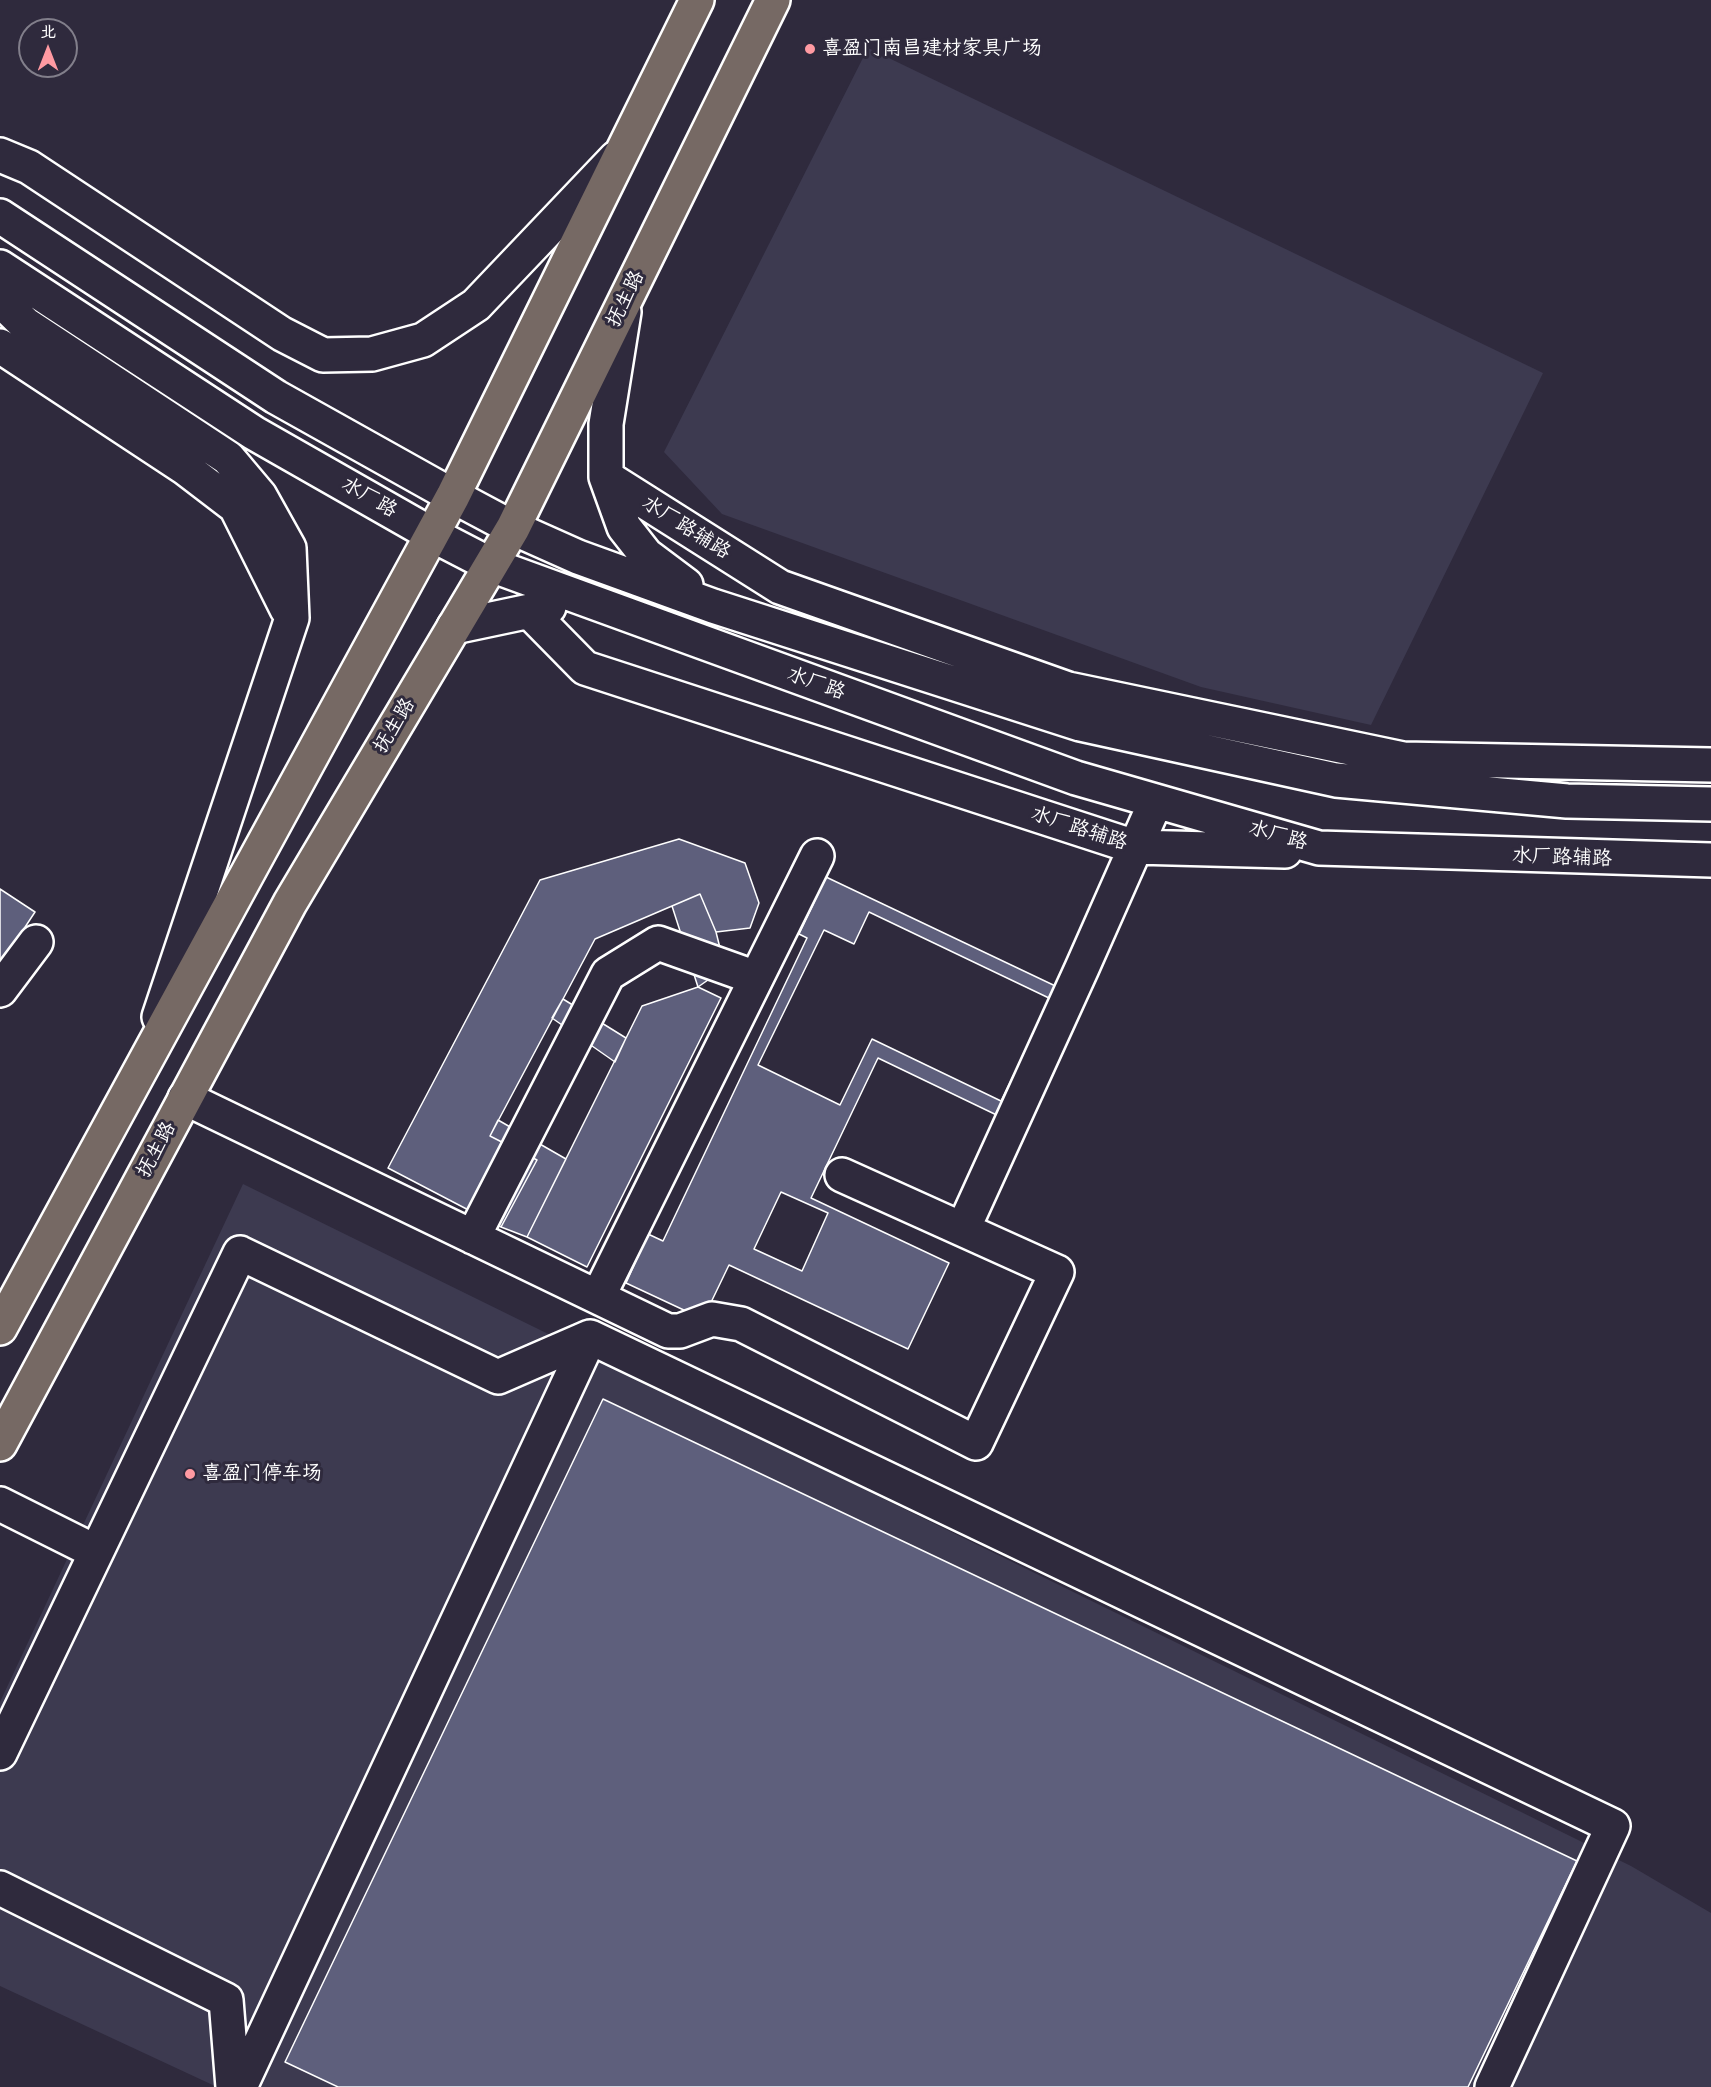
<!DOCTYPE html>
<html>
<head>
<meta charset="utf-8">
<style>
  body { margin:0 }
  #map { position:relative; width:1711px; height:2087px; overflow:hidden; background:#2f2a3d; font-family:Pangolin,"LXGW WenKai TC",sans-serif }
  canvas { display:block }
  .north { position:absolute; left:18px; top:18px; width:60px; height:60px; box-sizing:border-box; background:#2f2a3d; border:2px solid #827f8b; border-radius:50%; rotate:0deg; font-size:16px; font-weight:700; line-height:24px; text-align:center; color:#fff }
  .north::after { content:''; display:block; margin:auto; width:21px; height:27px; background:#ff9aa2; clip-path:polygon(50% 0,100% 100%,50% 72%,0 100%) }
</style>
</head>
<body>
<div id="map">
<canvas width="1711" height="2087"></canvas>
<div class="north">北</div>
</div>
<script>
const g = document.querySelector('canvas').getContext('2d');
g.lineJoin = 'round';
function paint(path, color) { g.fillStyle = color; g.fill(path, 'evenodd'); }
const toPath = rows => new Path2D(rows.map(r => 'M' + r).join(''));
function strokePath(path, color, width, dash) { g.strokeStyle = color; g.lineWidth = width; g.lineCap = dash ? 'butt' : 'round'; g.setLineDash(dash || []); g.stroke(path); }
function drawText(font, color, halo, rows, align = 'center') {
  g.font = font + ' Pangolin,"LXGW WenKai TC",sans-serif'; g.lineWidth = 6; g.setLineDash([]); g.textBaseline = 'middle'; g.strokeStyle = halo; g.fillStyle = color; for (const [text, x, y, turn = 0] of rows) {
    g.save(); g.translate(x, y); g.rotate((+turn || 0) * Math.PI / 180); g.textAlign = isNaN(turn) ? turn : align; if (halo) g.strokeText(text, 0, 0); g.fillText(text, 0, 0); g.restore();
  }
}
paint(toPath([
  [868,48,1543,373,1371,725,1201,687,722,514,664,452],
  [243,1184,1631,1866,1711,1913,1711,2087,217,2087,0,1986,0,1702]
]), '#3d3a50');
const building = toPath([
  [679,839,745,863,759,903,750,928,716,932,700,894,595,939,490,1136,537,1160,501,1227,388,1168,540,880,679,839],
  [826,877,1068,992,1007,1120,878,1058,811,1198,949,1263,908,1349,729,1265,703,1319,626,1283,648,1234,663,1241,807,938,799,934,826,877],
  [0,889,35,912,0,965,0,889],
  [700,894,716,932,725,968,698,987,672,906,700,894],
  [869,912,1051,999,1001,1101,872,1039,840,1105,758,1065,824,930,854,944,869,912],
  [698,987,721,998,587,1267,527,1237,642,1006,698,987],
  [563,999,626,1038,615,1062,552,1018,563,999],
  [498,1120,566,1159,527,1237,501,1227,537,1160,490,1136,498,1120],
  [781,1192,828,1213,802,1271,754,1249,781,1192],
  [603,1399,1577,1861,1468,2087,338,2087,285,2062,603,1399]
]);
paint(building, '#5e5f7c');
strokePath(building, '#fff', 1.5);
const minor = toPath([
  [0,155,29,167,282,334,323,355,372,354,423,340,476,305,616,158],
  [0,216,276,397,453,496,513,528,578,557,713,606,1080,724,1336,780,1567,801,1711,804],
  [0,267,254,433,433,535,491,565,1076,778,1319,848,1711,860],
  [0,300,25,324,228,458,260,496,289,548,292,618,159,1017],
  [624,312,606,424,606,477,624,527,646,555,686,585],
  [0,346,185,468,236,507,287,609],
  [606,477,780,587,1068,689,1403,759,1711,765],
  [529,611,585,668,1135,847,1285,851],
  [454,627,549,607],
  [0,990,36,942],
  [185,1098,668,1331,680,1331,712,1319,741,1324,976,1443,1057,1272,842,1175],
  [963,1229,1082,968,1156,801],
  [473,1237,608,974,658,943,756,978],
  [598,1297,817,856],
  [0,1504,96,1552],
  [0,1753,240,1253,498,1377,590,1337,1613,1826,1492,2087],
  [0,1888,226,2000,233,2087],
  [240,2087,590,1337]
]);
const major = toPath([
  [0,1328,453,496,697,0],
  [0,1444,290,903,513,528,773,0]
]);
strokePath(minor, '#fff', 38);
strokePath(major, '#fff', 38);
strokePath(minor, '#2f2a3d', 33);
strokePath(major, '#766964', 33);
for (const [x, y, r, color] of [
  [810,49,6,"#ff9aa2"],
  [190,1474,6,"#ff9aa2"]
]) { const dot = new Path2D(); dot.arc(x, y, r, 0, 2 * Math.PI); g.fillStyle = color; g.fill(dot); strokePath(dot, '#2f2a3d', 2); }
drawText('20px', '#fff', '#2f2a3d', [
  ["喜盈门南昌建材家具广场",822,49],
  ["喜盈门停车场",202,1474]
], 'left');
drawText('20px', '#fff', '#2f2a3d', [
  ["抚生路",626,299,-64],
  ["水厂路",369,498,30],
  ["水厂路辅路",686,528,32],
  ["水厂路",816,684,20],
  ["抚生路",395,726,-59],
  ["水厂路辅路",1079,829,18],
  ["水厂路",1278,836,16],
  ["水厂路辅路",1562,858,2],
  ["抚生路",157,1150,-62]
]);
</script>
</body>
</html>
